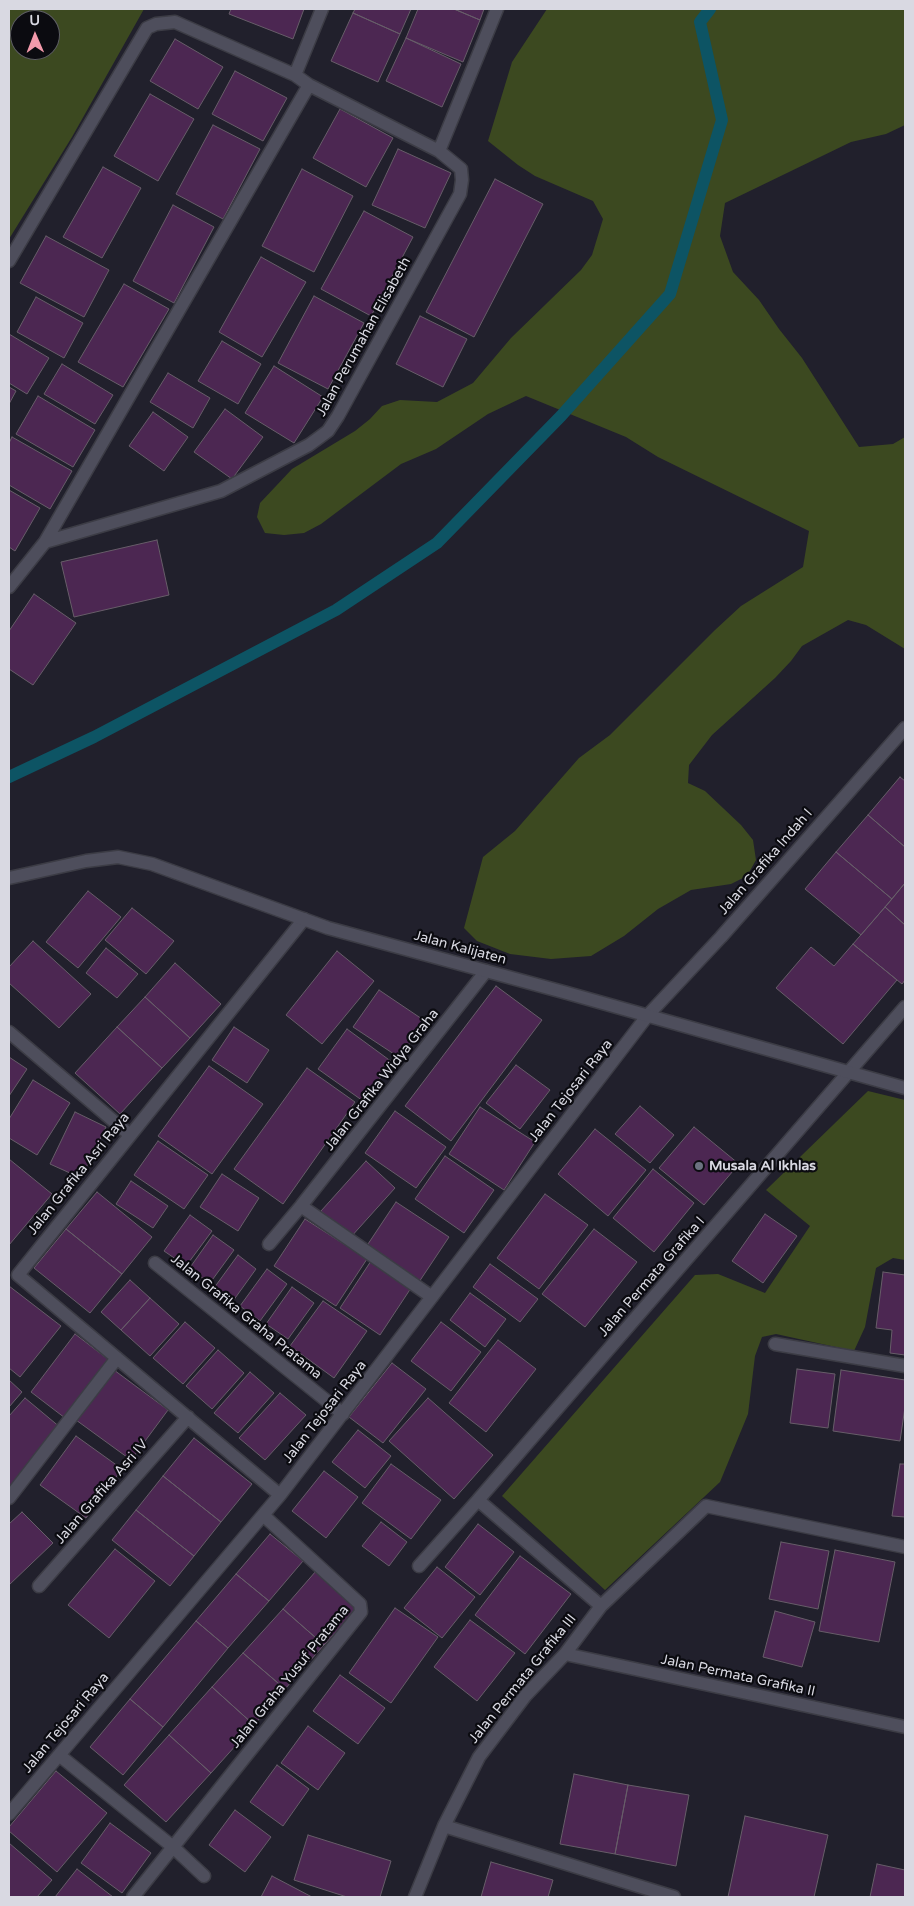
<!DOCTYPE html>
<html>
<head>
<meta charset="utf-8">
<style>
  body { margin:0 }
  #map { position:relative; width:914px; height:1906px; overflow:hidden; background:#21202c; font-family:"Varela Round",sans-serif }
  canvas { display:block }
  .frame { position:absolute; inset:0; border:10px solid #d9d9e2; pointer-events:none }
  .north { position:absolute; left:10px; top:10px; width:50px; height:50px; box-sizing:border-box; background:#0b0b10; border:1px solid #5d5d64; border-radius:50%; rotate:359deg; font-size:14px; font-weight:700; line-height:20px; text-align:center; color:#d9d9e2 }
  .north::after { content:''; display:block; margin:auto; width:18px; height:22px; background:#f39aab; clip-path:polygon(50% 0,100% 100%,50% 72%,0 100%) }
</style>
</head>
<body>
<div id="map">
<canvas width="914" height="1906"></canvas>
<div class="frame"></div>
<div class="north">U</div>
</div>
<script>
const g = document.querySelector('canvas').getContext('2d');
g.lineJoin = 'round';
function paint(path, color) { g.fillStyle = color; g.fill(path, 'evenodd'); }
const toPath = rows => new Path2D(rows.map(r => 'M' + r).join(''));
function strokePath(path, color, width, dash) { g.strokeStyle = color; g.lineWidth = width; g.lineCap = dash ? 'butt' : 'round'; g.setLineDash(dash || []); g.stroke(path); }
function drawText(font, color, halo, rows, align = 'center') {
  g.font = font + ' "Varela Round",sans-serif'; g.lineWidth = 4.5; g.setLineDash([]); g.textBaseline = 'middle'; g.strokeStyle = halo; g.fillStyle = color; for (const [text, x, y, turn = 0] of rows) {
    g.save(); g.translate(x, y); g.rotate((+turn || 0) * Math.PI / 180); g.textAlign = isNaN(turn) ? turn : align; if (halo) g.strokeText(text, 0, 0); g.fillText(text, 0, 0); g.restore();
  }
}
paint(toPath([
  [9,9,144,9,72,137,9,239],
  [20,20,50,20,50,50,20,50],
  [547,9,905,9,905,125,886,134,851,142,725,203,720,236,733,272,759,300,779,329,802,358,859,447,893,444,905,437,905,649,866,625,848,620,802,646,791,661,775,678,712,735,689,765,688,783,705,791,741,825,753,840,756,860,747,876,731,884,691,890,658,909,624,936,591,956,551,959,510,954,477,941,464,928,483,857,515,831,579,758,610,735,715,630,741,606,803,567,809,531,658,457,626,437,526,396,488,414,436,449,401,464,321,524,304,533,284,535,265,533,257,517,260,503,292,469,355,431,370,419,382,406,400,400,437,402,473,383,511,338,581,270,592,255,603,219,593,201,535,176,518,165,488,141,512,62],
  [868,1091,905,1100,905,1260,893,1258,876,1268,865,1327,854,1351,776,1334,762,1337,755,1356,748,1414,720,1482,605,1590,502,1496,695,1275,718,1274,765,1293,810,1226,766,1190]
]), '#3c4920');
strokePath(toPath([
  [9,777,94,737,336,610,437,543,561,416,670,294,722,120,700,22,710,9]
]), '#0d5464', 12);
const building = toPath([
  [231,9,304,9,293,39,229,14,231,9],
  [355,9,411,9,400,34,353,13,355,9],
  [418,9,454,9,480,20,463,62,406,38,418,9],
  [454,9,484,9,480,20,454,9],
  [353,13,400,34,378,82,331,61,353,13],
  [406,38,461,64,442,107,386,81,406,38],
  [175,39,223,67,198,109,150,81,175,39],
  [235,71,287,98,263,141,212,114,235,71],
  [150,94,194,119,158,181,114,156,150,94],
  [340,109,393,138,366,187,313,158,340,109],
  [213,125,260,149,223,219,176,194,213,125],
  [398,149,451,173,425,228,372,205,398,149],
  [103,167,141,188,102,258,63,237,103,167],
  [302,169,353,196,314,272,262,246,302,169],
  [495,179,543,204,474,337,426,312,495,179],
  [173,205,214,227,174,303,133,281,173,205],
  [364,211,413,237,371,316,321,289,364,211],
  [46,236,109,270,84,317,20,283,46,236],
  [261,257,306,282,262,357,219,332,261,257],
  [124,284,169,309,123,387,78,362,124,284],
  [314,296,364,323,328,389,278,363,314,296],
  [36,297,83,323,64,358,17,332,36,297],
  [420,316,467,339,443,387,396,364,420,316],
  [9,334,49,358,27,394,9,383,9,334],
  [222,341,261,364,238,404,198,381,222,341],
  [62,364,113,395,95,424,44,394,62,364],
  [274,366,323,397,294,443,245,413,274,366],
  [168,373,210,398,193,428,150,402,168,373],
  [9,387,16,391,9,404,9,387],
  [38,396,95,430,73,467,16,434,38,396],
  [225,409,263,437,232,479,194,452,225,409],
  [153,412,188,437,164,471,129,446,153,412],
  [12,437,72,471,50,509,9,485,9,443,12,437],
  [9,490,40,508,15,551,9,547,9,490],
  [157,540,169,595,74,617,61,562,157,540],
  [34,594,76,623,33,685,9,669,9,631,34,594],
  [900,777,905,781,905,847,868,815,900,777],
  [868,815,905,847,905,883,892,899,836,852,868,815],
  [836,852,892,899,861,935,805,889,836,852],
  [905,883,905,925,885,907,905,883],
  [88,891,121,917,78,968,46,942,88,891],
  [885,907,905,925,905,980,902,984,853,944,885,907],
  [132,908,174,941,146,974,105,940,132,908],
  [33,941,91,994,59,1028,9,983,9,967,33,941],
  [853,944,897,980,843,1044,776,988,811,947,834,966,853,944],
  [106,948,138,974,117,998,86,973,106,948],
  [337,951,374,981,322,1044,286,1015,337,951],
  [175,963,221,1004,190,1038,145,997,175,963],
  [496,986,542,1020,451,1141,405,1106,496,986],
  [379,990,425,1021,400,1058,353,1027,379,990],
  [145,997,190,1038,162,1068,117,1027,145,997],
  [117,1027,162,1068,120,1114,75,1073,117,1027],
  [234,1027,269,1050,247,1083,212,1060,234,1027],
  [347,1029,392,1062,363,1101,318,1069,347,1029],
  [9,1057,27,1069,9,1096,9,1057],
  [516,1065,550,1090,520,1129,486,1103,516,1065],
  [209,1066,263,1104,212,1174,158,1136,209,1066],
  [307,1068,355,1102,283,1204,234,1169,307,1068],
  [33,1080,70,1103,37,1155,9,1138,9,1119,33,1080],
  [640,1106,674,1135,650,1163,615,1134,640,1106],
  [480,1107,535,1142,504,1190,449,1154,480,1107],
  [395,1111,446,1147,416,1188,365,1153,395,1111],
  [75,1112,106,1127,81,1178,50,1164,75,1112],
  [694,1127,739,1164,704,1205,659,1168,694,1127],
  [595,1129,646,1170,608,1216,558,1174,595,1129],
  [158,1141,208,1175,184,1209,134,1175,158,1141],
  [445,1156,494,1190,464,1233,415,1199,445,1156],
  [9,1159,52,1194,9,1245,9,1159],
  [366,1161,395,1188,350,1238,321,1211,366,1161],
  [653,1169,694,1203,654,1252,613,1218,653,1169],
  [222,1174,259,1198,238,1231,200,1207,222,1174],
  [131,1181,168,1206,153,1228,116,1204,131,1181],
  [97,1192,152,1237,122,1274,66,1229,97,1192],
  [545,1194,588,1225,539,1289,497,1258,545,1194],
  [396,1202,449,1237,419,1282,366,1247,396,1202],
  [765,1214,797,1236,763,1283,732,1261,765,1214],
  [190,1215,212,1231,186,1266,164,1251,190,1215],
  [305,1219,367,1259,336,1306,274,1266,305,1219],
  [66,1229,122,1274,90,1313,34,1268,66,1229],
  [594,1229,637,1262,585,1327,542,1294,594,1229],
  [213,1235,234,1250,210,1283,189,1269,213,1235],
  [238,1255,256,1269,233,1301,214,1288,238,1255],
  [371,1261,411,1288,380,1335,340,1308,371,1261],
  [490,1264,538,1299,520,1322,473,1287,490,1264],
  [267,1269,287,1284,260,1321,240,1306,267,1269],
  [883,1272,905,1275,905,1355,890,1353,892,1330,876,1328,883,1272],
  [130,1280,150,1298,121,1330,101,1312,130,1280],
  [9,1286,61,1326,20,1377,9,1368,9,1286],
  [292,1287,314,1303,288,1339,266,1324,292,1287],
  [470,1293,506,1319,485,1347,450,1320,470,1293],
  [150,1298,179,1324,150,1356,121,1330,150,1298],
  [323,1301,367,1331,334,1378,290,1346,323,1301],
  [185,1322,215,1348,183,1384,153,1358,185,1322],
  [441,1322,481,1352,451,1391,411,1361,441,1322],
  [75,1334,109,1360,65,1418,31,1392,75,1334],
  [498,1340,536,1369,486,1432,449,1403,498,1340],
  [218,1350,244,1373,212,1409,186,1386,218,1350],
  [392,1363,426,1389,383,1443,349,1417,392,1363],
  [797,1369,835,1374,828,1428,790,1423,797,1369],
  [114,1370,168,1410,131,1460,76,1420,114,1370],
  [841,1370,905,1380,905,1407,900,1441,833,1431,841,1370],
  [250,1372,274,1393,238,1433,214,1413,250,1372],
  [9,1380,22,1392,9,1407,9,1380],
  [280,1393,306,1415,265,1460,239,1438,280,1393],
  [25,1398,61,1428,9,1489,9,1416,25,1398],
  [428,1398,493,1455,454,1499,389,1441,428,1398],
  [358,1430,391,1456,365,1488,332,1462,358,1430],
  [76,1436,122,1469,86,1518,40,1485,76,1436],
  [194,1438,252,1484,221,1522,163,1476,194,1438],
  [391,1464,441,1500,411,1539,362,1503,391,1464],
  [900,1464,905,1464,905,1517,892,1516,900,1464],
  [324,1471,358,1497,326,1538,292,1511,324,1471],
  [163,1476,221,1522,194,1556,136,1510,163,1476],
  [136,1510,194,1556,170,1586,112,1540,136,1510],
  [22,1512,53,1543,9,1585,9,1524,22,1512],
  [381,1522,407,1542,389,1566,362,1546,381,1522],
  [478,1524,514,1552,480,1595,445,1567,478,1524],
  [270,1534,303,1561,269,1601,236,1574,270,1534],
  [781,1542,829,1551,818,1609,769,1599,781,1542],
  [115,1549,155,1581,109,1638,68,1605,115,1549],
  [835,1550,895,1562,879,1642,819,1631,835,1550],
  [520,1556,571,1594,525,1654,475,1615,520,1556],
  [437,1567,475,1597,442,1638,404,1608,437,1567],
  [316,1571,358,1608,324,1645,283,1609,316,1571],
  [236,1574,269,1601,228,1648,196,1621,236,1574],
  [395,1608,438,1637,391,1703,349,1673,395,1608],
  [283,1609,324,1645,285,1689,243,1653,283,1609],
  [775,1611,815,1622,802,1667,763,1657,775,1611],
  [470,1620,515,1653,477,1701,434,1667,470,1620],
  [196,1621,228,1648,163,1727,130,1699,196,1621],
  [243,1653,285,1689,254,1725,212,1687,243,1653],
  [340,1675,385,1708,358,1744,313,1711,340,1675],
  [212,1687,254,1725,211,1773,169,1735,212,1687],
  [130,1699,163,1727,123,1775,90,1747,130,1699],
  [308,1726,345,1753,318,1790,281,1763,308,1726],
  [169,1735,211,1773,166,1822,124,1785,169,1735],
  [277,1765,309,1789,283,1826,250,1802,277,1765],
  [56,1771,107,1813,57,1872,9,1831,9,1827,56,1771],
  [574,1774,628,1785,615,1854,560,1844,574,1774],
  [628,1785,689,1795,676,1866,615,1854,628,1785],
  [235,1810,271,1837,245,1872,209,1845,235,1810],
  [745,1816,828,1835,814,1897,728,1897,745,1816],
  [110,1823,151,1853,122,1893,81,1863,110,1823],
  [308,1835,391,1861,380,1897,347,1897,294,1880,308,1835],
  [9,1843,52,1880,37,1897,9,1897,9,1843],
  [491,1862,553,1880,548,1897,481,1897,491,1862],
  [877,1864,905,1870,905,1897,870,1897,877,1864],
  [77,1869,113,1897,55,1897,77,1869],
  [272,1876,312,1897,261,1897,272,1876]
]);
paint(building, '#4c2752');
strokePath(building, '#675d69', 1);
const minor = toPath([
  [295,75,322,9],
  [439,151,497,9],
  [9,261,147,28,156,24,175,22,295,75,309,85,45,542,9,587],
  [45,542,221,491,309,445,328,431,338,416,460,194,462,180,461,169,439,151,309,85],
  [9,1032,130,1135],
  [301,1206,432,1297],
  [269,1244,301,1206,486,971],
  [155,1263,343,1414],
  [775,1344,905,1366],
  [280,1495,18,1275,304,919],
  [9,1498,117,1358],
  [419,1566,478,1500],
  [39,1586,188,1417],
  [601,1606,478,1500,905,1007],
  [565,1654,905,1727],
  [59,1755,173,1847,204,1876],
  [9,1814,280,1495,648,1015,721,937,905,728],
  [444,1826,674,1897],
  [133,1897,361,1612,360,1604,263,1515],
  [415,1897,444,1826,479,1757,526,1695,565,1654,601,1606,706,1506,905,1547]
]);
const tertiary = toPath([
  [9,878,86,861,118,857,152,864,328,928,567,993,905,1088]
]);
strokePath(minor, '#3c3c45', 15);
strokePath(tertiary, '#3c3c45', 15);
strokePath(minor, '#4e4e5c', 12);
strokePath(tertiary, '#4e4e5c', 12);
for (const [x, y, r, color] of [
  [699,1166,5,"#6b7280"]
]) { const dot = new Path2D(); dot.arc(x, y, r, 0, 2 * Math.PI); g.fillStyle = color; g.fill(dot); strokePath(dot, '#0b0b10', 2); }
drawText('14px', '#d9d9e2', '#0b0b10', [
  ["Jalan Perumahan Elisabeth",364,337,-61],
  ["Jalan Grafika Indah I",766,862,-49],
  ["Jalan Kalijaten",460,948,15],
  ["Jalan Grafika Widya Graha",382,1080,-52],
  ["Jalan Tejosari Raya",571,1091,-52],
  ["Jalan Grafika Asri Raya",79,1174,-51],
  ["Jalan Permata Grafika I",652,1277,-49],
  ["Jalan Grafika Graha Pratama",246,1317,39],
  ["Jalan Tejosari Raya",325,1412,-52],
  ["Jalan Grafika Asri IV",102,1492,-49],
  ["Jalan Permata Grafika II",738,1676,12],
  ["Jalan Graha Yusuf Pratama",290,1677,-51],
  ["Jalan Permata Grafika III",523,1679,-51],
  ["Jalan Tejosari Raya",66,1723,-50]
]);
drawText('bold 14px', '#d9d9e2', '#0b0b10', [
  ["Musala Al Ikhlas",709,1166]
], 'left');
</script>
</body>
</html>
